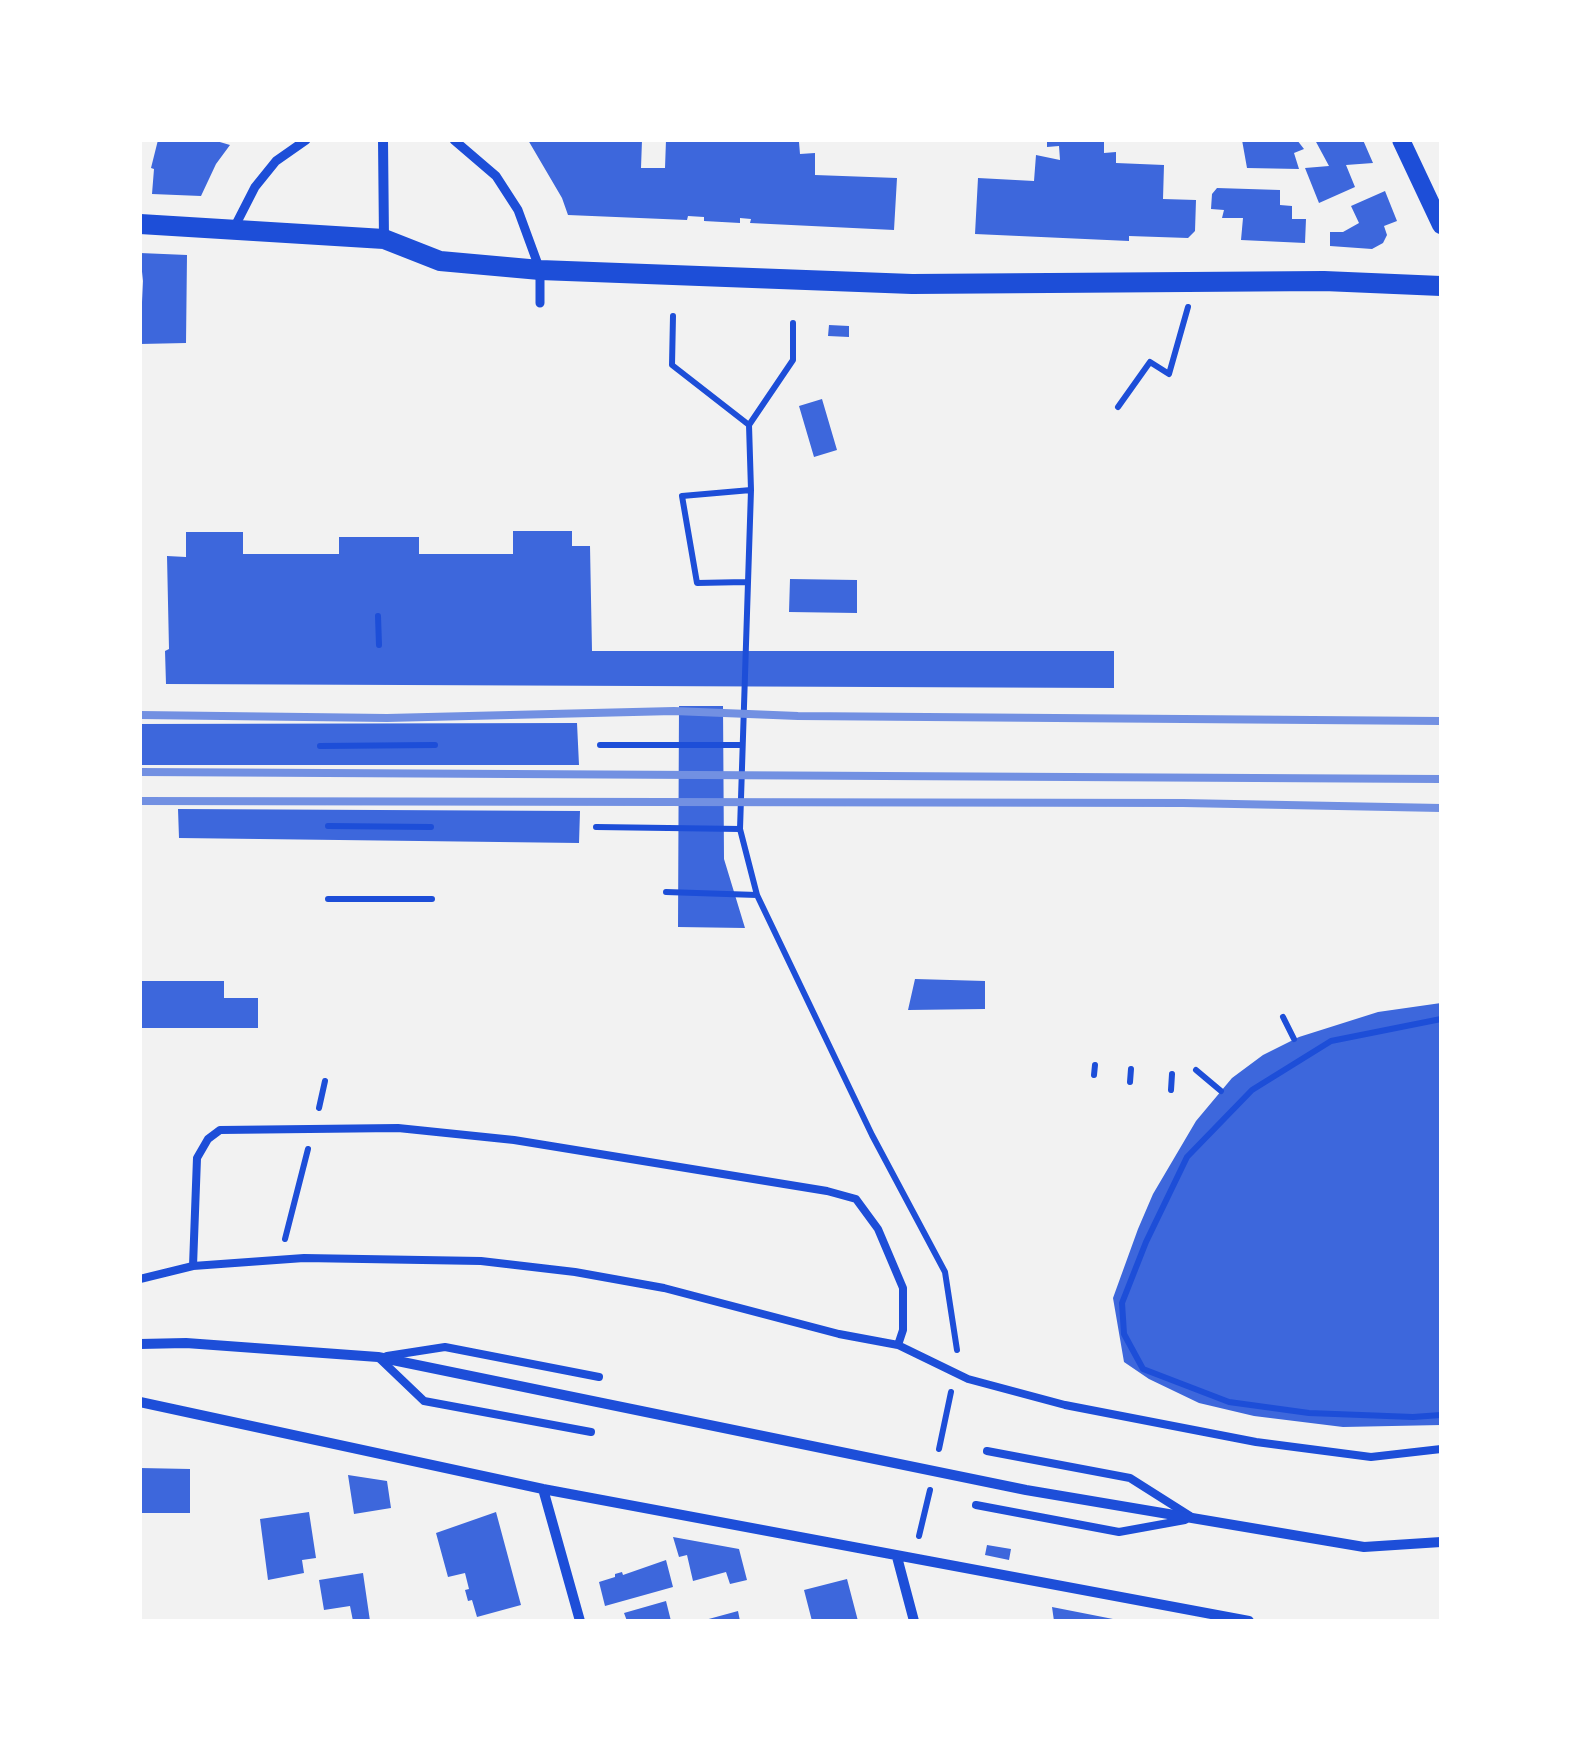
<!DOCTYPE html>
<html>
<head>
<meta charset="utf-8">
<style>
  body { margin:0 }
  #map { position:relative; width:1581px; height:1761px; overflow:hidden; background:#f2f2f2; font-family:Montserrat,sans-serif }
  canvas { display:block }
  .frame { position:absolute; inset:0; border:142px solid #fff; pointer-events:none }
</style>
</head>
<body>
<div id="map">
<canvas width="1581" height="1761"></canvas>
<div class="frame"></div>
</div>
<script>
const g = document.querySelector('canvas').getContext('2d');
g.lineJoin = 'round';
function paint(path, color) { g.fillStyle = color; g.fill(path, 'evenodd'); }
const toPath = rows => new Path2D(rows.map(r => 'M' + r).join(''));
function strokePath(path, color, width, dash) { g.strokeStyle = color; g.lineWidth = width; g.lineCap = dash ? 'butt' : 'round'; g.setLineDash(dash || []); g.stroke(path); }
paint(toPath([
  [158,140,213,140,230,145,216,164,201,196,152,194,154,169,151,168],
  [528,140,642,140,641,168,665,168,666,140,799,142,800,154,815,153,815,175,897,178,894,230,750,223,751,219,740,218,740,223,704,221,704,217,688,216,687,220,568,215,562,198],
  [1047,140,1104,140,1104,153,1116,152,1116,163,1164,165,1163,199,1196,200,1195,231,1188,238,1129,236,1129,241,975,234,978,178,1034,181,1036,155,1060,160,1059,146,1047,147],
  [1242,140,1297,140,1304,149,1294,153,1299,169,1247,168],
  [1315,140,1363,140,1373,163,1346,165,1355,187,1319,203,1305,168,1329,166],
  [1217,188,1280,190,1280,205,1292,206,1292,219,1306,219,1305,243,1241,240,1243,218,1222,218,1224,210,1211,209,1212,194],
  [1385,191,1397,221,1384,226,1387,235,1383,243,1372,249,1330,246,1330,232,1343,232,1359,223,1351,206],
  [140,253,187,255,186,343,140,344,143,281],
  [829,325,849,326,849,337,828,336],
  [822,399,837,450,814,457,799,406],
  [513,531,572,531,572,546,590,546,592,651,1114,651,1114,688,166,684,165,651,169,649,167,556,186,557,186,532,243,532,243,554,339,554,339,537,419,537,419,554,513,554],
  [790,579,857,580,857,613,789,612],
  [679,706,723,706,724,859,745,928,678,927],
  [577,723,579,765,140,765,140,724],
  [178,809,580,811,579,843,179,838],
  [915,979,985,981,985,1009,908,1010],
  [140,981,224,981,224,998,258,998,258,1028,140,1028],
  [1441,1003,1441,1425,1343,1427,1254,1416,1199,1403,1149,1379,1124,1362,1113,1298,1138,1229,1153,1194,1196,1121,1232,1078,1263,1055,1299,1037,1378,1012],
  [140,1468,190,1469,190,1513,140,1513],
  [348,1475,387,1481,391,1508,354,1514],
  [309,1512,316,1558,302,1560,304,1573,268,1580,260,1519],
  [496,1512,521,1605,477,1617,472,1600,468,1601,465,1590,469,1589,465,1573,448,1577,436,1533],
  [673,1537,739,1549,747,1580,730,1584,726,1572,693,1581,687,1555,679,1557],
  [987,1545,1011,1549,1009,1560,985,1555],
  [666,1560,673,1587,605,1606,599,1582,615,1577,615,1574,622,1572,623,1575],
  [363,1573,370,1621,353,1621,350,1606,324,1610,319,1580],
  [847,1579,858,1621,812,1621,804,1590],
  [666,1601,671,1621,627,1621,624,1613],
  [1052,1607,1113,1619,1113,1621,1054,1621],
  [738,1611,740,1621,705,1621,705,1620]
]), '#3d67dc');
strokePath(toPath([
  [673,316,672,365,749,425,751,490,740,829,757,895,872,1135,945,1272,957,1350],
  [1118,407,1150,362,1169,374,1188,307],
  [749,425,793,360,793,323],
  [746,582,697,583,682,496,751,490],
  [378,616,379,645],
  [600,745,741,745],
  [320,746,435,745],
  [328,826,431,827],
  [596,827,740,829],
  [666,892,757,895],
  [328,899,432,899],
  [1283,1017,1294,1039],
  [1441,1019,1331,1041,1252,1090,1187,1157,1146,1242,1122,1303,1124,1334,1143,1369,1229,1402,1309,1413,1413,1417,1441,1415],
  [1196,1070,1221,1091],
  [1094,1075,1095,1065],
  [1130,1082,1131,1069],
  [1171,1090,1172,1074],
  [319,1108,325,1081],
  [285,1239,308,1149],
  [939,1449,951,1392],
  [919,1536,930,1490]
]), '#1d4ed8', 6);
strokePath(toPath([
  [193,1266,197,1158,208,1139,220,1130,398,1128,514,1140,827,1191,856,1199,878,1229,903,1288,903,1330,898,1345],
  [140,1279,193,1266,304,1258,481,1261,575,1272,664,1288,839,1334,898,1345,968,1379,1065,1405,1256,1442,1371,1457,1441,1449],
  [387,1356,445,1347,599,1377],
  [378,1357,424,1401,591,1432],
  [987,1451,1130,1478,1190,1516],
  [976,1505,1119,1532,1185,1520]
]), '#1d4ed8', 8);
strokePath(toPath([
  [454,140,496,176,518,210,540,270,540,303],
  [234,228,255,187,276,161,306,140]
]), '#1d4ed8', 9);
strokePath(toPath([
  [383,140,384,239],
  [140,1344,186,1343,378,1357,1026,1490,1364,1547,1441,1542],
  [140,1402,543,1489,1249,1621],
  [543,1489,580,1621],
  [897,1557,914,1621]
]), '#1d4ed8', 10);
strokePath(toPath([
  [1401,140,1441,225]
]), '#1d4ed8', 18);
strokePath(toPath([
  [140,224,384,239,440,261,540,270,912,284,1324,281,1441,286]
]), '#1d4ed8', 20);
strokePath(toPath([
  [140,715,387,718,674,711,798,716,1441,721],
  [140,772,1441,779],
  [140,801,1183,803,1441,808]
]), '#7290e2', 8);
</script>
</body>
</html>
